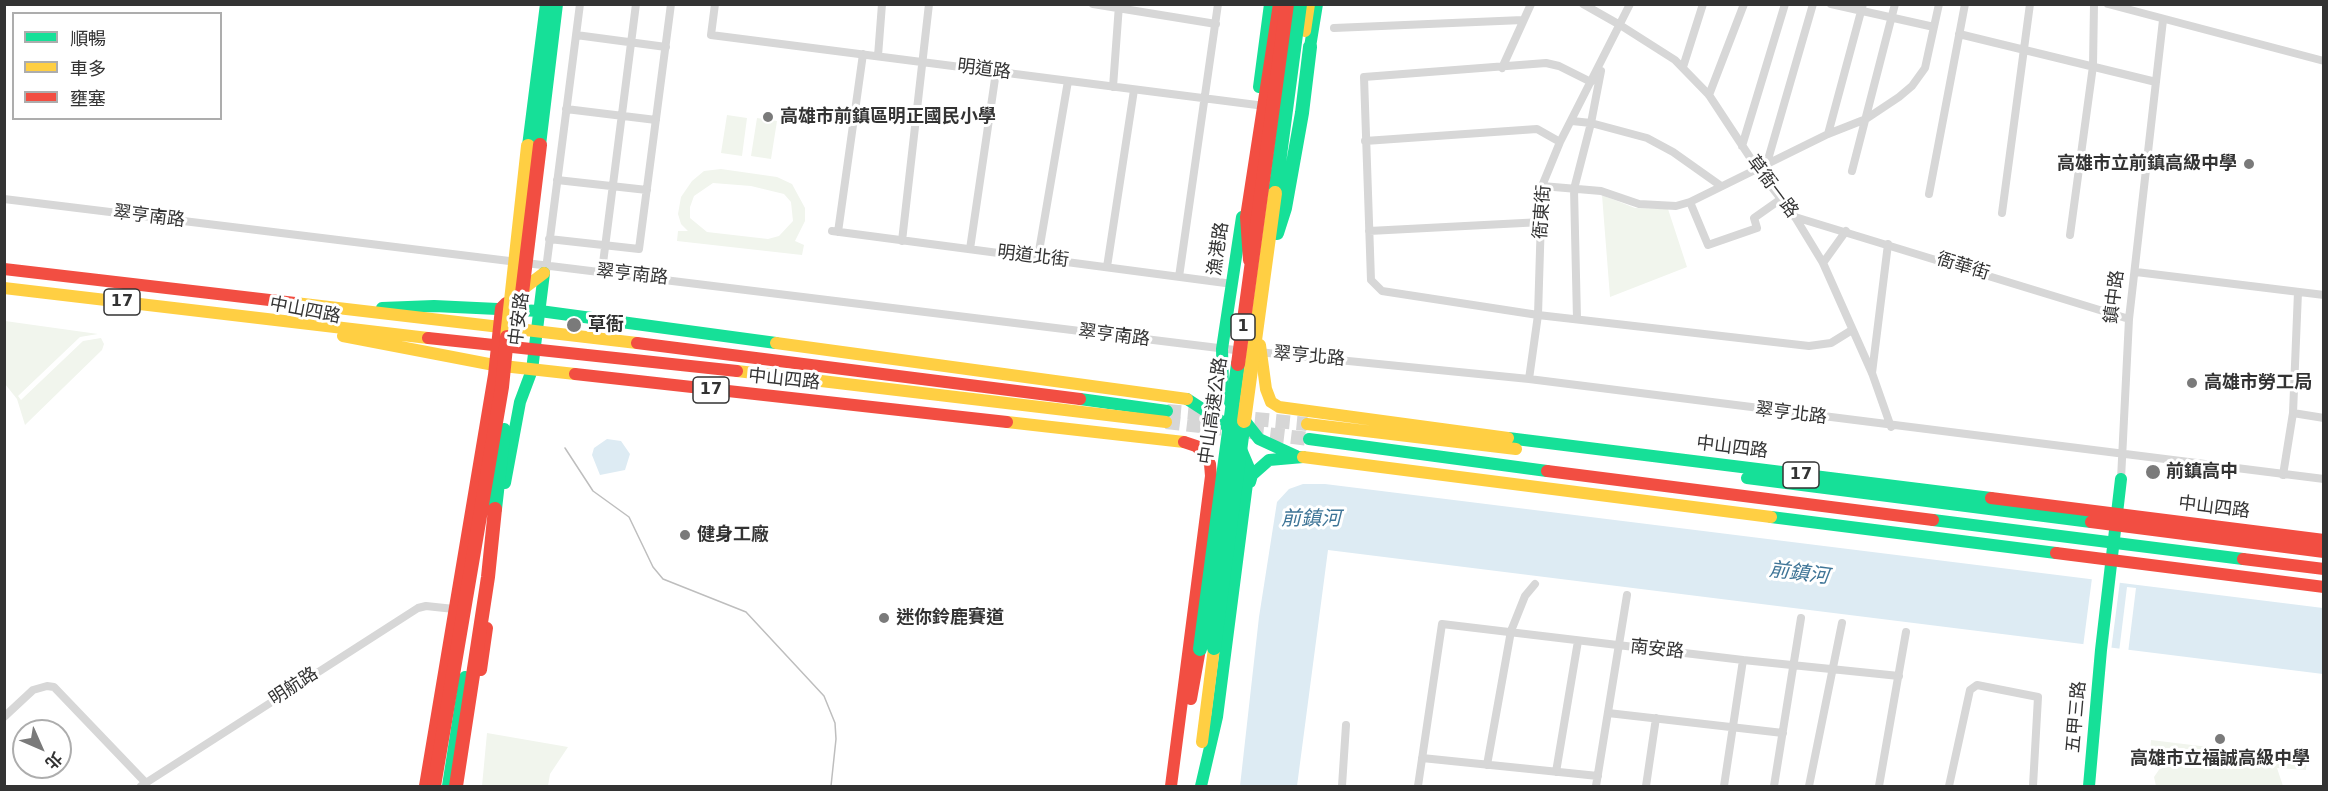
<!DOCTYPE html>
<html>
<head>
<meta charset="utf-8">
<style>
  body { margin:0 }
  #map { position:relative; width:2328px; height:791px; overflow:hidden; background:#fff; font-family:"DejaVu Sans","Noto Sans TC",sans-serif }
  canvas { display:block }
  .frame { position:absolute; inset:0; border:6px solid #333; pointer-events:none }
  .legend { position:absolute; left:12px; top:12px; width:210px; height:108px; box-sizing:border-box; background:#fff; border:2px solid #adadad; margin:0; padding:8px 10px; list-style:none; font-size:18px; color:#333 }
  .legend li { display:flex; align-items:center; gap:12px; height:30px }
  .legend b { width:30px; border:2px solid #adadad }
  .north { position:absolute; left:12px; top:719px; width:60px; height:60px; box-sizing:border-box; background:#fff; border:2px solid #adadad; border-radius:50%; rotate:135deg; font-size:16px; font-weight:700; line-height:24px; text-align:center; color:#333 }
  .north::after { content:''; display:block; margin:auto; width:21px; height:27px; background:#7a7a7a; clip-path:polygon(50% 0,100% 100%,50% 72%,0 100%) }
</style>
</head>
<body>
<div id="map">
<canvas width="2328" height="791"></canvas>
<div class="frame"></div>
<ul class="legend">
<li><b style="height:8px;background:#16e098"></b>順暢</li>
<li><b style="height:8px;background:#ffcf43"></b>車多</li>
<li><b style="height:8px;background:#f24e42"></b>壅塞</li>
</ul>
<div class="north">北</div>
</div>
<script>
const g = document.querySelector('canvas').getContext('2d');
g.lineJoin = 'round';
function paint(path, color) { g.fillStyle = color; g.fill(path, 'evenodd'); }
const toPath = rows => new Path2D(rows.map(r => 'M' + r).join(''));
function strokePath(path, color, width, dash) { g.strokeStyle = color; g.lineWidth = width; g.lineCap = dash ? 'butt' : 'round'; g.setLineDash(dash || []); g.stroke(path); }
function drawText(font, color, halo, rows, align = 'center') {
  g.font = font + ' "DejaVu Sans","Noto Sans TC",sans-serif'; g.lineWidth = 6; g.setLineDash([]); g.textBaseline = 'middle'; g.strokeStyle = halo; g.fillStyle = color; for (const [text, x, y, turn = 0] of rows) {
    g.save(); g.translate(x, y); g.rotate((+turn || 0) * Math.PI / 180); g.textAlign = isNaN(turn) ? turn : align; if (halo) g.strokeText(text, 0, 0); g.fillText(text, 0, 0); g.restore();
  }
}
paint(toPath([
  [727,115,747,118,742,156,721,153],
  [757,118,777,121,771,159,751,156],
  [721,169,777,177,792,184,805,208,805,221,795,241,804,245,802,255,677,241,678,231,688,231,681,224,678,214,681,197,692,181,704,171],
  [713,183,751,186,784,194,791,202,793,221,779,236,768,239,707,232,690,218,690,207,694,196],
  [1602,195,1635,208,1668,209,1687,267,1610,297],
  [5,321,98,334,80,337,18,396,21,400,83,341,101,338,104,344,102,350,25,425,17,399,5,384],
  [487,733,568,747,550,774,548,786,482,786],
  [2151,740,2307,759,2306,770,2277,768,2283,786,2156,786,2154,777,2169,755,2150,752]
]), '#f1f5ed');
paint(toPath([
  [607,439,621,441,630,454,625,470,600,475,592,455,594,448],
  [1303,484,1325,484,2323,608,2323,674,1328,550,1297,786,1240,786,1259,617,1277,502,1289,489]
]), '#ddebf3');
paint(toPath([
  [2092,578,2120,581,2111,651,2083,647],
  [2127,587,2136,588,2128,653,2119,652]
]), '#fff');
strokePath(toPath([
  [1167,411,1212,415],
  [1234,417,1307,424],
  [1166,422,1309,439]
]), '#d6d6d6', 14, [14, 7]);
strokePath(toPath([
  [715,4,711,35,1257,105],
  [1093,4,1216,24],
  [1583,4,1620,25,1675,60,1709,95,1757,168,1795,217,1823,263,1872,373,1891,427],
  [1831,4,1934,27],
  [2108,4,2324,61],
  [1334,28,1523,20],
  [1959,34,2156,82],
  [576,35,666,47],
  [878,56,882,4],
  [1683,67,1703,4],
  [1502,68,1531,4],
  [1591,82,1559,66,1546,63,1364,77,1371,280,1382,291,1538,315,1809,346,1831,343,1852,330],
  [1113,87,1119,5],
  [1709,95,1744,4],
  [566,109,656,120],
  [1572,121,1591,123,1647,138,1673,152,1721,186],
  [1828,134,1863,4],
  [1365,141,1537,129,1560,142],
  [1742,146,1785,4],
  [1767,163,1813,4],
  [1852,171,1895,4],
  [557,180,647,190],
  [1542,186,1601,191,1639,204,1676,206,1690,202,1828,134,1866,119,1899,97,1912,86,1925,68,1939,4],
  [1929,194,1965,4],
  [4,199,1243,351],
  [1690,202,1708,245,1757,228,1754,218,1781,199],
  [2002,213,2030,4],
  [1795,217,2129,319],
  [832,231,1233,284],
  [1369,231,1542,222],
  [838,232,863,54],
  [2070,235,2093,66,2094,4],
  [549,239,639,249,671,4],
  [902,241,929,4],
  [970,249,996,72],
  [1038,257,1068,81],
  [1823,263,1846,231],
  [1107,267,1134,90],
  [546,269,580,4],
  [602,271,636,4],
  [2136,272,2324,295],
  [1179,277,1218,4],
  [1577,319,1574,189,1591,123,1601,71],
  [1258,352,1529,379,2324,479],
  [1872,373,1888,244],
  [1529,379,1538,315,1542,186,1560,142,1630,4],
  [2293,413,2324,418],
  [2283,475,2293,413,2298,292],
  [2121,479,2129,319,2163,20],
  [1743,660,1899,676],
  [1608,713,1783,733],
  [4,717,33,690,47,686,54,687,145,782],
  [1422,758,1598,776],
  [1487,765,1511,631,1525,596,1535,584],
  [1556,772,1578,641],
  [141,786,418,608,426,606,454,609],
  [1342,786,1346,725],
  [1418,786,1442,624,1743,660,1724,786],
  [1596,786,1627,595],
  [1646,786,1656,718],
  [1774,786,1801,618],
  [1809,786,1842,623],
  [1879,786,1906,632],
  [1949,786,1970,690,1977,685,2038,697,2033,786]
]), '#d7d7d7', 8);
strokePath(toPath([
  [1310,47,1317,4],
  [1259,87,1270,4],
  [540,145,557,4],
  [528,146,546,4],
  [1242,217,1222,349,1223,386,1230,402,1259,439,1296,456],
  [382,308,434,306,540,311,776,343],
  [1080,399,1167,411],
  [1187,399,1224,423,1238,442,1249,468,1217,717,1201,786],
  [1508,438,1991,498],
  [1309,439,1547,471],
  [1747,478,2091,522],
  [1250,482,1252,475,1269,460,1303,457],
  [505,483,520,402,532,370,544,273],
  [1771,517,2056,553],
  [1933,520,2243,559],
  [448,786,465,677],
  [2089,786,2101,650,2121,479]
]), '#16e098', 12);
strokePath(toPath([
  [1305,31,1309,4],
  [4,288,428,338],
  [519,292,544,273],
  [295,303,637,343],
  [343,336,494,365,575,374],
  [776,343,1187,399],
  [1260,345,1266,389,1271,402,1279,407],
  [737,371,1166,422],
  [1279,407,1508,438],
  [1007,422,1184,442],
  [1307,424,1516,449],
  [1303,457,1771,517],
  [1202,742,1214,648]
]), '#ffcf43', 12);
strokePath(toPath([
  [1249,260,1246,217,1279,4],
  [4,269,295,303],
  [428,338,737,371],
  [637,343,1080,399],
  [575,374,1007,422],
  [1547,471,1933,520],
  [1991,498,2324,540],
  [2091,522,2324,552],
  [2056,553,2324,587],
  [2243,559,2324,569],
  [481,670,487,628],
  [1191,699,1200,649],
  [425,786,494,375,501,308,506,303],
  [1171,786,1211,476,1210,464,1204,454,1196,446,1184,442]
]), '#f24e42', 12);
strokePath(toPath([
  [565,448,593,491,629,517,653,567,663,579,746,612,824,696,835,723,836,739,831,786]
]), '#bebebe', 1.5);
strokePath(toPath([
  [1275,193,1300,4],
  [1277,233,1285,208,1302,113,1310,47],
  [495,509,504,430],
  [1214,648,1244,421],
  [1200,649,1238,364]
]), '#16e098', 14);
strokePath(toPath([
  [507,337,528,146],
  [1244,421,1275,193]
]), '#ffcf43', 14);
strokePath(toPath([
  [522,293,540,145],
  [1238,364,1287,4],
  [434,786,502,387,507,337],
  [456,786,488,577,495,509]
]), '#f24e42', 14);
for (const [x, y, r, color] of [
  [768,117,6,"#7a7a7a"],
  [2249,164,6,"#7a7a7a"],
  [574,325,8,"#7a7a7a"],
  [2192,383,6,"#7a7a7a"],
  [2153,472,8,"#7a7a7a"],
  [685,535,6,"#7a7a7a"],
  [884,618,6,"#7a7a7a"],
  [2220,739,6,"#7a7a7a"]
]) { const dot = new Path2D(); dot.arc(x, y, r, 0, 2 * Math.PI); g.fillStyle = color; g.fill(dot); strokePath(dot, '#fff', 2); }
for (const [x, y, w] of [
  [122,302,36],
  [1243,327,24],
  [711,390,36],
  [1801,475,36]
]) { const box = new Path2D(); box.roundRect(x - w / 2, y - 13, w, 26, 4.5); g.fillStyle = '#fff'; g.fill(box); strokePath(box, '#333', 1.5); }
drawText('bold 16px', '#333', null, [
  ["17",122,302],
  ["1",1243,327],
  ["17",711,390],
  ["17",1801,475]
]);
drawText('18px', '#333', '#fff', [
  ["明道路",984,70,7],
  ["草衙一路",1772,187,53],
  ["衙東街",1543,212,-86],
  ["翠亨南路",149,217,7],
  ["漁港路",1219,249,-82],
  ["明道北街",1033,257,7],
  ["衙華街",1963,267,17],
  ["翠亨南路",632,275,6],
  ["鎮中路",2115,297,-83],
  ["中山四路",305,311,11],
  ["中安路",520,319,-83],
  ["翠亨南路",1114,336,7],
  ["翠亨北路",1309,357,5],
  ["中山四路",784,380,6],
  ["中山高速公路",1214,411,-82],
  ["翠亨北路",1791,414,7],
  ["中山四路",1732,448,7],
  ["中山四路",2214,508,7],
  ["南安路",1657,650,6],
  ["明航路",294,687,-33],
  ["五甲三路",2077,717,-85]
]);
drawText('bold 18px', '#333', '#fff', [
  ["高雄市前鎮區明正國民小學",780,117],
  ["高雄市立前鎮高級中學",2237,164,"right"],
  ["草衙",588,325],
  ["高雄市勞工局",2204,383],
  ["前鎮高中",2166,472],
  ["健身工廠",697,535],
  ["迷你鈴鹿賽道",896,618],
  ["高雄市立福誠高級中學",2220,759,"center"]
], 'left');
drawText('italic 20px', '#3f7597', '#fff', [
  ["前鎮河",1311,520],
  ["前鎮河",1799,574,7]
]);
</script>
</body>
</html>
